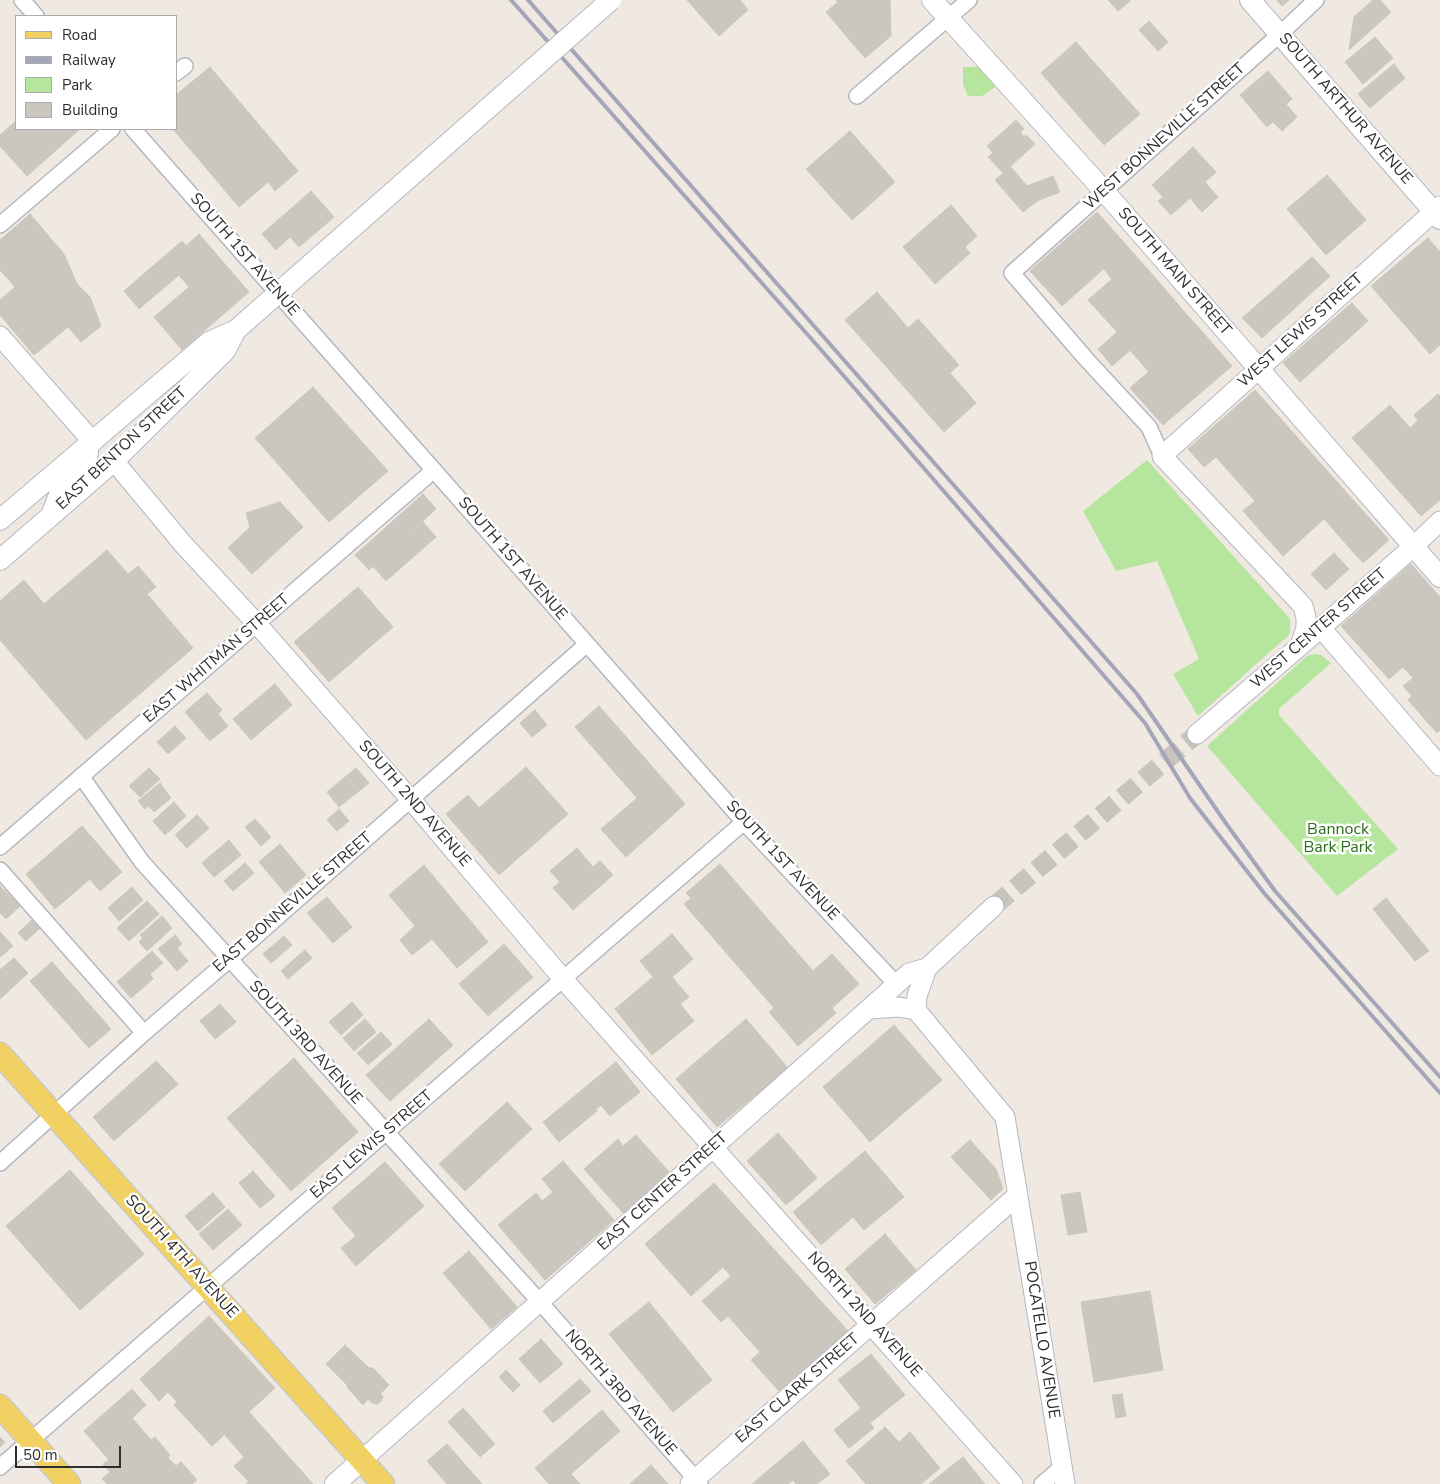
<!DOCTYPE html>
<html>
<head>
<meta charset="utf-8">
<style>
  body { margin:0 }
  #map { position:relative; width:1440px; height:1484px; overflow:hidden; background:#efe9e1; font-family:"Nunito Sans",sans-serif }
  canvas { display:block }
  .legend { position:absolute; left:15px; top:15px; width:162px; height:115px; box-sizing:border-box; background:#fff; border:1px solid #ababab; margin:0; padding:6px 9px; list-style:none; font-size:15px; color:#2e2e2e }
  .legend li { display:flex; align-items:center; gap:10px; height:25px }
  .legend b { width:25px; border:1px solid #ababab }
  .scale { position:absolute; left:15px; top:1446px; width:106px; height:22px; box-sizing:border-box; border:2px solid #2e2e2e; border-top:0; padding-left:6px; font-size:15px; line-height:18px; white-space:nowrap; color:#2e2e2e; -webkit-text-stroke:4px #fff; paint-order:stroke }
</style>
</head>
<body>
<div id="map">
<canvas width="1440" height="1484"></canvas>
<ul class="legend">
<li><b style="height:6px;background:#f2d163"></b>Road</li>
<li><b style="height:6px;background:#a3a6b8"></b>Railway</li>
<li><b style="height:14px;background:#b6e59e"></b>Park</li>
<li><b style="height:14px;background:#cbc7bf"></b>Building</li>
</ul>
<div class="scale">50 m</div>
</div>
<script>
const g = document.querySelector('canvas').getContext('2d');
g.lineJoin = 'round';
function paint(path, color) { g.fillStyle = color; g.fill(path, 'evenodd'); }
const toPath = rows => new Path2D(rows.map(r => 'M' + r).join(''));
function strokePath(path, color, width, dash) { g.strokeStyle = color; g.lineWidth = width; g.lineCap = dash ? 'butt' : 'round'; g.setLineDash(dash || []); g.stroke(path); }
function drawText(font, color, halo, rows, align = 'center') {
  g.font = font + ' "Nunito Sans",sans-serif'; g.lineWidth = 5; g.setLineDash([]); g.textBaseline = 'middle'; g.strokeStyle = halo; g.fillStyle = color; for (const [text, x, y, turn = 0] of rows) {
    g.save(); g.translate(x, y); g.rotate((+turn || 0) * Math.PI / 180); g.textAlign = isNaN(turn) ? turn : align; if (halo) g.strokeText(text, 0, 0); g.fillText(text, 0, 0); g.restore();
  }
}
paint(toPath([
  [963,67,982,67,995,87,982,96,968,96,963,84],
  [1147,460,1290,619,1290,634,1198,716,1173,674,1199,659,1157,561,1116,571,1083,511],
  [1314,654,1321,655,1331,663,1279,709,1279,715,1398,849,1337,896,1207,746,1307,656]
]), '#b6e59e');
const building = toPath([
  [687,0,740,0,748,10,719,36,687,0],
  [836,0,890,0,891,36,865,58,826,12,838,2,836,0],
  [1108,0,1130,0,1130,1,1118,11,1108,0],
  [1277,0,1289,0,1282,6,1277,0],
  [1373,0,1380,0,1391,12,1349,50,1354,17,1373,0],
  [1149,21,1168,42,1158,51,1139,30,1149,21],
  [1375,37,1393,58,1363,84,1345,62,1375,37],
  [1076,42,1140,114,1104,145,1041,73,1076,42],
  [1394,64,1405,78,1370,108,1358,94,1394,64],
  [210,67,298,171,275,191,268,182,239,207,173,129,176,129,176,95,210,67],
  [1268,71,1292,99,1286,104,1297,117,1282,131,1273,122,1267,127,1240,95,1268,71],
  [1016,120,1024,129,1020,132,1024,137,1026,135,1035,144,1003,173,988,157,993,153,987,146,1016,120],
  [16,121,16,129,80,129,27,176,0,146,0,135,16,121],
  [850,131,895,182,852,220,806,169,850,131],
  [1193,147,1216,172,1205,182,1218,197,1202,212,1190,198,1171,215,1158,201,1163,197,1152,185,1193,147],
  [1011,167,1027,186,1053,176,1060,192,1037,201,1023,212,995,180,1011,167],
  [1327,175,1366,220,1326,255,1287,209,1327,175],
  [311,191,334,217,299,247,290,237,276,250,262,234,311,191],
  [951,205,977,236,965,247,970,253,935,284,903,247,951,205],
  [1097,212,1128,247,1062,306,1030,271,1097,212],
  [30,214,64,254,77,284,90,297,101,326,81,342,68,327,34,355,0,315,0,300,15,287,0,270,0,240,30,214],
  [199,234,249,292,182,350,154,317,189,287,179,275,139,309,124,291,182,241,186,246,199,234],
  [1428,238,1440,252,1440,345,1430,354,1371,286,1428,238],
  [1128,247,1157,280,1108,322,1088,300,1112,279,1104,269,1128,247],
  [1312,257,1330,276,1262,338,1242,318,1312,257],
  [1157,280,1165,289,1117,332,1108,322,1157,280],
  [1165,289,1180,307,1112,366,1098,349,1165,289],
  [877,292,908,328,918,319,959,365,950,373,976,403,944,432,845,320,877,292],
  [1352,303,1368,321,1300,382,1283,363,1352,303],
  [1180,307,1199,328,1149,372,1130,350,1180,307],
  [1199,328,1232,366,1163,425,1130,388,1199,328],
  [313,387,388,471,329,522,255,438,313,387],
  [1255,390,1389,540,1363,563,1324,519,1283,556,1243,511,1255,501,1216,457,1204,467,1188,449,1255,390],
  [1438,394,1440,396,1440,500,1421,516,1352,438,1390,405,1410,428,1418,421,1414,415,1438,394],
  [423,494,436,509,369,570,355,555,423,494],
  [280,502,303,527,252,574,228,548,250,527,246,513,280,502],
  [423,522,436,537,386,581,373,566,423,522],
  [107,550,128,574,138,566,156,587,147,594,193,648,86,740,0,640,0,601,24,580,44,604,107,550],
  [1334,553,1349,569,1326,590,1311,574,1334,553],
  [1411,564,1440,597,1440,730,1437,733,1408,700,1412,696,1403,686,1413,678,1403,667,1389,679,1341,626,1411,564],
  [358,587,393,627,329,682,294,642,358,587],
  [275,684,292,705,251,740,233,719,275,684],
  [207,693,222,710,218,714,228,726,210,741,185,712,207,693],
  [599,706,685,804,626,857,601,829,637,798,575,727,599,706],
  [535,710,547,725,532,737,520,723,535,710],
  [175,726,186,738,168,754,157,742,175,726],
  [526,767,568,814,499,875,446,814,468,795,479,808,526,767],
  [149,768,160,779,140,797,129,786,149,768],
  [356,768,369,783,339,807,327,792,356,768],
  [160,783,171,798,154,812,149,806,145,809,138,801,160,783],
  [174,802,186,816,165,835,153,821,174,802],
  [339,809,349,821,337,831,327,820,339,809],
  [197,815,209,828,187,848,175,835,197,815],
  [255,819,271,837,261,846,245,827,255,819],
  [82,826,122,872,100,891,90,879,55,909,26,874,82,826],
  [229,840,241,855,214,877,202,863,229,840],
  [280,844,306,875,285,893,259,862,280,844],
  [577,848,593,867,600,861,613,875,573,910,553,888,560,882,550,871,577,848],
  [245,863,254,873,233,891,224,881,245,863],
  [720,864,813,971,832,954,859,984,832,1008,836,1013,798,1046,769,1012,774,1008,684,904,691,898,686,893,720,864],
  [424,865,488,942,457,968,432,939,412,955,400,940,415,926,389,895,424,865],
  [0,886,20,906,6,919,0,913,0,886],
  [132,887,143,900,119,921,108,908,132,887],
  [327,897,352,927,333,943,307,913,327,897],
  [1386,898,1429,951,1415,961,1373,909,1386,898],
  [147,901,159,914,129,941,117,928,147,901],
  [162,916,172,928,147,951,139,942,143,938,140,935,162,916],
  [33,919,40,928,26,941,18,933,33,919],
  [0,932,13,946,0,957,0,932],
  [672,934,693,959,672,977,689,997,680,1004,694,1021,652,1055,615,1009,653,977,640,961,672,934],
  [175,935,182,944,177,948,188,961,177,971,158,949,175,935],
  [284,936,292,945,271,963,263,954,284,936],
  [504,944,533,977,488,1016,459,984,504,944],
  [305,950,312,958,288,979,281,971,305,950],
  [152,951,163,963,150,974,153,979,131,998,117,982,152,951],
  [14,958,28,973,0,999,0,970,14,958],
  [52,962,111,1029,89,1048,30,981,52,962],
  [352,1002,363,1015,341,1035,329,1022,352,1002],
  [220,1004,236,1022,215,1039,200,1021,220,1004],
  [365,1019,376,1032,354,1051,343,1038,365,1019],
  [429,1019,453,1045,390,1101,366,1075,429,1019],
  [746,1019,788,1068,717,1127,676,1079,746,1019],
  [894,1025,942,1080,870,1142,823,1087,894,1025],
  [381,1032,392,1044,368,1065,357,1053,381,1032],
  [294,1058,358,1132,291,1191,227,1118,294,1058],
  [156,1061,178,1084,114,1141,93,1117,156,1061],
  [616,1062,640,1092,610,1116,601,1105,596,1109,597,1111,559,1142,543,1122,616,1062],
  [507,1102,532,1129,465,1191,439,1164,507,1102],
  [778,1133,817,1178,786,1205,747,1161,778,1133],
  [636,1135,671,1174,624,1214,584,1169,618,1139,623,1146,636,1135],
  [970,1140,996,1169,1003,1189,991,1200,951,1157,970,1140],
  [865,1151,904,1197,864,1230,853,1217,821,1245,793,1212,865,1151],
  [563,1161,614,1220,545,1280,498,1225,536,1193,542,1201,553,1192,542,1179,563,1161],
  [385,1162,424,1206,356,1266,341,1248,356,1236,332,1208,385,1162],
  [70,1170,144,1254,80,1310,6,1226,70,1170],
  [253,1171,275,1196,260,1208,239,1183,253,1171],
  [714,1183,848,1331,779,1391,751,1360,760,1352,728,1316,721,1322,702,1301,731,1276,723,1267,691,1296,645,1244,714,1183],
  [1080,1192,1087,1232,1068,1235,1061,1195,1080,1192],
  [213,1193,225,1207,198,1231,185,1216,213,1193],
  [228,1209,242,1225,213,1250,199,1234,228,1209],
  [885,1234,916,1270,875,1304,845,1269,885,1234],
  [469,1251,517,1307,491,1329,443,1273,469,1251],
  [1150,1291,1163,1370,1094,1382,1081,1302,1150,1291],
  [649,1302,712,1380,673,1412,609,1334,649,1302],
  [209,1316,275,1388,212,1446,174,1405,177,1402,168,1392,159,1401,140,1379,209,1316],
  [541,1339,563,1364,540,1383,519,1359,541,1339],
  [345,1345,369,1368,373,1368,389,1385,380,1394,383,1396,382,1400,378,1404,372,1403,368,1399,363,1405,348,1388,347,1385,326,1364,345,1345],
  [871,1354,905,1395,870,1423,874,1428,849,1448,834,1430,861,1408,838,1380,871,1354],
  [506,1370,520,1385,513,1392,499,1377,506,1370],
  [580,1379,591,1391,553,1423,543,1411,580,1379],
  [132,1389,146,1405,132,1418,151,1440,155,1437,170,1455,168,1458,176,1466,181,1462,197,1480,192,1484,107,1484,102,1479,110,1472,103,1464,109,1460,84,1431,132,1389],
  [1122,1394,1126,1416,1116,1418,1112,1395,1122,1394],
  [463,1408,495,1444,480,1457,448,1422,463,1408],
  [602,1410,620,1431,571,1474,580,1484,549,1484,535,1468,602,1410],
  [249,1412,313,1484,246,1484,249,1482,234,1466,244,1457,225,1435,249,1412],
  [885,1427,899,1442,910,1432,940,1468,921,1484,866,1484,846,1461,885,1427],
  [0,1437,5,1442,0,1447,0,1437],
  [803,1441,830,1474,817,1484,796,1484,793,1480,788,1484,752,1484,803,1441],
  [447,1444,482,1484,447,1484,427,1461,447,1444],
  [963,1457,985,1484,929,1484,963,1457],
  [651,1465,668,1484,630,1484,651,1465]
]);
paint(building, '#cbc7bf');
strokePath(building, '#cbc5ba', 1);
strokePath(toPath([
  [994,906,1197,734]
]), '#c8c4bd', 19, [19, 9]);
const minor = toPath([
  [22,0,36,16],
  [176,73,185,66],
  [857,96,969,0],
  [133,129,744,822,897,985],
  [0,225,112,129],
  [1162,456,1149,427,1087,360,1012,273,1280,34,1316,0],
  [81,776,142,862,540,1302,700,1484],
  [0,847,434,470],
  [0,870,144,1033],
  [0,1163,144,1033,230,959,587,644],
  [0,1467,744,822],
  [1042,1484,1062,1467]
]);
const tertiary = toPath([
  [0,336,93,442],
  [114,461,183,544,257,624,411,800,563,979,1013,1484],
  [1321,628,1440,766],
  [1300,646,1306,628,1306,618,1303,606,1162,456,1440,206],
  [1197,734,1300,646,1413,547,1440,521],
  [927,968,917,996,916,1010,1005,1117,1065,1484],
  [870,1009,899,1007,916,1010],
  [362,1460,909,973,927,968,994,906],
  [690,1484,1018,1195]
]);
const secondary = toPath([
  [932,0,1104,191,1440,577],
  [1250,0,1440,219],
  [52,513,62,487,82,469,88,453],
  [0,520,209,342,236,330],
  [0,560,114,461,225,351,236,330],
  [335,1484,362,1460]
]);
const primary = toPath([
  [0,1054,383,1484],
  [0,1406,69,1484]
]);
strokePath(minor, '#b4b7c1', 18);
strokePath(tertiary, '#b4b7c1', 21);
strokePath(secondary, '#b4b7c1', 22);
strokePath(primary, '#c9c9c9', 25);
strokePath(minor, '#fff', 15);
strokePath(tertiary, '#fff', 19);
strokePath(secondary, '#fff', 20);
strokePath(primary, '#f2d163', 22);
strokePath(toPath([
  [511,0,823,352,1145,723,1190,798,1264,893,1440,1093],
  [528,0,1137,694,1225,822,1275,891,1440,1077]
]), '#a3a6b8', 4);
const secondaryBridge = toPath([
  [236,330,611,0]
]);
strokePath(secondaryBridge, '#b4b7c1', 22, []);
strokePath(secondaryBridge, '#fff', 20);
drawText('16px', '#2e2e2e', '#fff', [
  ["SOUTH ARTHUR AVENUE",1345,109,49],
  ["WEST BONNEVILLE STREET",1165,137,-42],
  ["SOUTH 1ST AVENUE",244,255,49],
  ["SOUTH MAIN STREET",1174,272,49],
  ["WEST LEWIS STREET",1301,331,-42],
  ["EAST BENTON STREET",122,449,-43],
  ["SOUTH 1ST AVENUE",512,559,49],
  ["WEST CENTER STREET",1319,629,-41],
  ["EAST WHITMAN STREET",217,659,-41],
  ["SOUTH 2ND AVENUE",414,804,49],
  ["SOUTH 1ST AVENUE",782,861,47],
  ["EAST BONNEVILLE STREET",293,903,-41],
  ["SOUTH 3RD AVENUE",305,1043,48],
  ["EAST LEWIS STREET",372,1145,-41],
  ["EAST CENTER STREET",663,1192,-42],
  ["SOUTH 4TH AVENUE",181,1257,48],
  ["NORTH 2ND AVENUE",864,1315,48],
  ["POCATELLO AVENUE",1041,1340,81],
  ["EAST CLARK STREET",798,1389,-41],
  ["NORTH 3RD AVENUE",620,1393,49]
]);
drawText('16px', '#2c6e1b', '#fff', [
  ["Bannock",1338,830],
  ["Bark Park",1338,848]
]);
</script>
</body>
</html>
